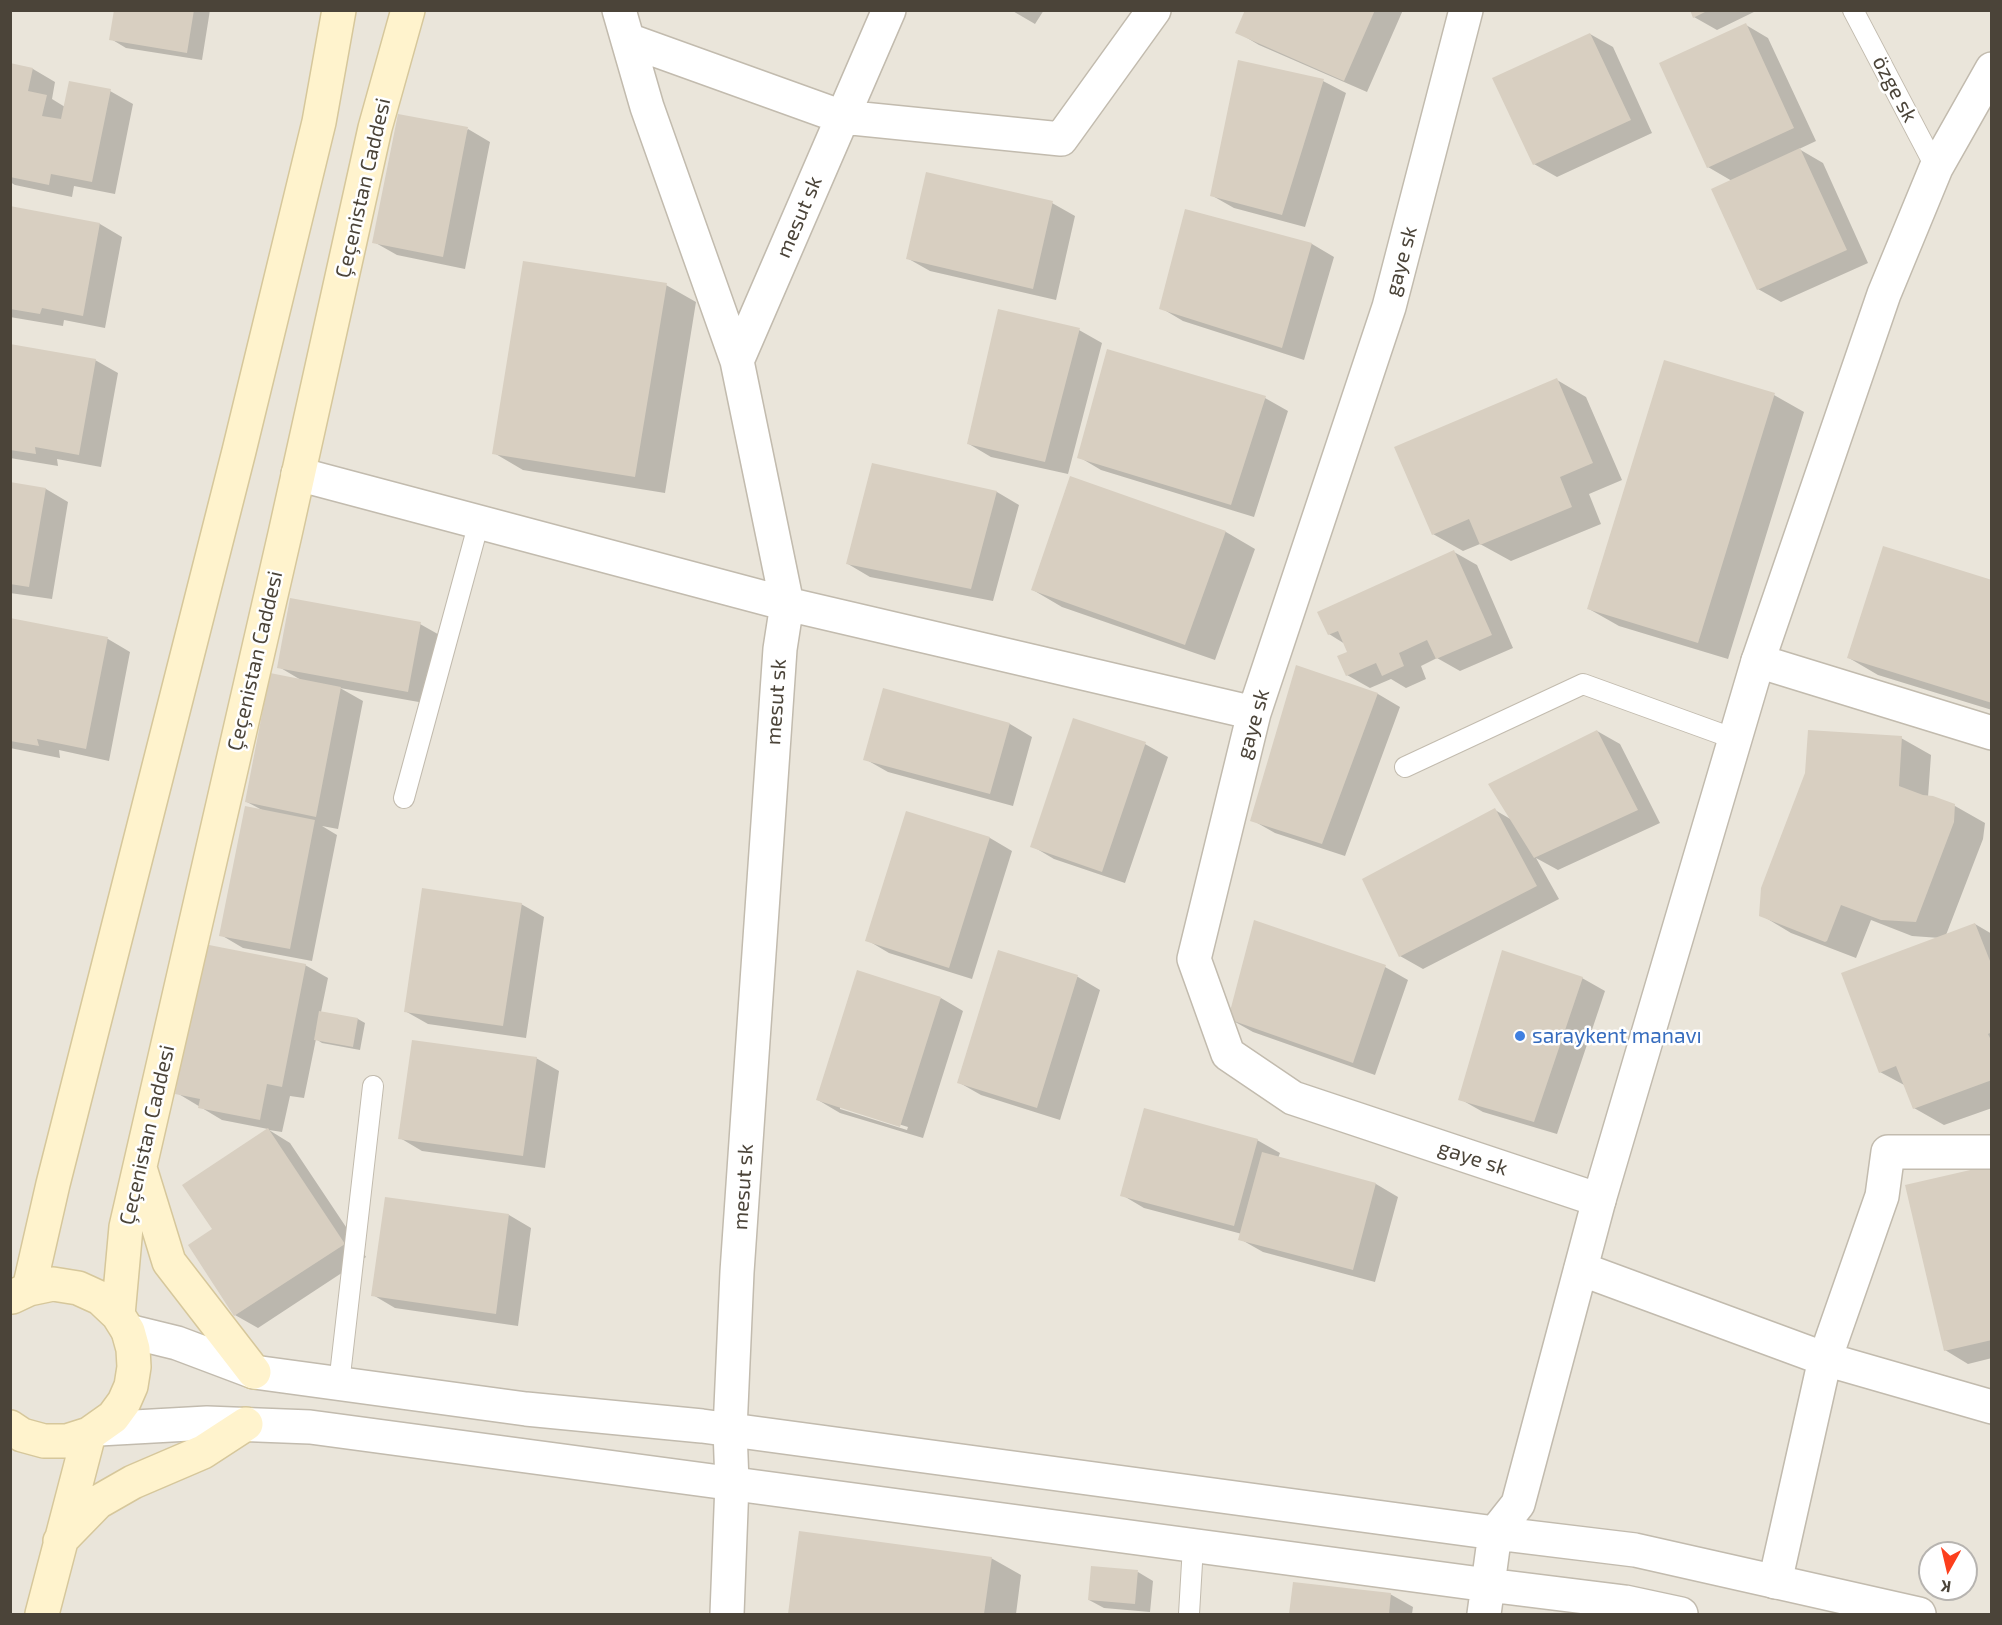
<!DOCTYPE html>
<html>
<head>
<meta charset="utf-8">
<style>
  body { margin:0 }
  #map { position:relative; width:2002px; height:1625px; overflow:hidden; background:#f6f3ec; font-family:"Exo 2",sans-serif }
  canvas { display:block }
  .frame { position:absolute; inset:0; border:12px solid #4b4439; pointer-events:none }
  .north { position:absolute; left:1918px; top:1541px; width:60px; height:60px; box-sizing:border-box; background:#fff; border:2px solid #b7b4b0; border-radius:50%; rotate:188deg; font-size:16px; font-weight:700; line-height:24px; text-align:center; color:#4b4439 }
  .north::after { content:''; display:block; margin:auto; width:21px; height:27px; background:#fc3f1d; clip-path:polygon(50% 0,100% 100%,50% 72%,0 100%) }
</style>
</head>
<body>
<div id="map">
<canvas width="2002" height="1625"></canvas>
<div class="frame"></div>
<div class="north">K</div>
</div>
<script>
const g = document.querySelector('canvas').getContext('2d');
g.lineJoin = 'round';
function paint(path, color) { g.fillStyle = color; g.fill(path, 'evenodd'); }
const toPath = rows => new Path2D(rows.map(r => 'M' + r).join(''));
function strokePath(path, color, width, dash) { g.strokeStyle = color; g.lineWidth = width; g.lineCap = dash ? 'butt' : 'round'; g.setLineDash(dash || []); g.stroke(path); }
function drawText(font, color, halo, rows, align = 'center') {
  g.font = font + ' "Exo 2",sans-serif'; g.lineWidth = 5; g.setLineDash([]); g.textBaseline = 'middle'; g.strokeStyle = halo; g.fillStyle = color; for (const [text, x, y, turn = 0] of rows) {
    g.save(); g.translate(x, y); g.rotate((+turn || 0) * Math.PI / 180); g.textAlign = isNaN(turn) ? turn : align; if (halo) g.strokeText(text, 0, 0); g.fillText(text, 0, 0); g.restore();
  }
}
paint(toPath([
  [11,11,1991,11,1991,1614,11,1614],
  [1930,1553,1966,1553,1966,1589,1930,1589]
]), '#eae5da');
paint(toPath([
  [115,10,210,10,202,60,126,48,111,39],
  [1011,10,1044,10,1035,24],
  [1246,10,1403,10,1367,92,1259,45,1237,32],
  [1691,10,1758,10,1717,30,1694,17],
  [1746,25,1768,38,1816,141,1799,149,1823,163,1868,263,1781,302,1758,289,1732,181,1708,167],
  [1590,34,1613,47,1652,133,1557,177,1534,164],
  [10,65,33,69,55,82,52,99,65,107,110,91,133,104,115,194,74,186,72,197,15,185,10,182],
  [1323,81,1346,93,1305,227,1234,208,1211,195],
  [468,129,490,142,465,269,397,255,374,242],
  [1052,203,1075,216,1056,300,930,271,907,258],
  [10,207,100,224,122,237,105,328,64,320,63,326,10,317],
  [1186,210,1312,244,1334,257,1304,360,1183,321,1161,308],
  [666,285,696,302,665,493,523,470,494,453],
  [1079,330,1102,343,1068,474,991,457,969,444],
  [10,346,95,360,118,373,101,467,57,459,58,466,10,458],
  [1557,380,1586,397,1622,480,1589,494,1601,524,1511,561,1480,544,1463,551,1433,534],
  [1774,395,1804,412,1728,659,1619,626,1589,609],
  [1265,398,1288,411,1254,517,1101,470,1079,457],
  [873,465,997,492,1019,505,993,601,870,577,848,564],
  [1071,478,1226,532,1255,549,1215,660,1062,607,1033,590],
  [10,483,46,489,68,502,52,599,10,593],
  [1454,552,1477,565,1513,648,1460,671,1437,658,1421,666,1426,679,1406,688,1391,679,1370,688,1347,675,1349,653,1345,644,1329,634],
  [1992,582,1992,710,1878,675,1849,658],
  [10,620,108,639,130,652,109,761,59,750,60,758,10,748],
  [420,624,443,637,430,704,340,688,363,701,338,829,322,826,337,835,312,961,243,948,221,935,262,810,247,802,301,680,279,667],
  [1297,667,1378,694,1400,707,1345,856,1275,833,1252,820],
  [1010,724,1032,737,1013,806,888,772,865,759],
  [1597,731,1620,744,1660,823,1558,870,1536,858,1559,899,1423,969,1400,956,1495,810,1512,820],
  [1901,738,1931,755,1928,797,1955,806,1985,823,1983,839,1946,935,1975,924,1992,934,1992,1108,1944,1125,1914,1108,1906,1086,1880,1072,1940,938,1912,936,1871,920,1856,958,1791,933,1761,915],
  [1145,744,1168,757,1125,883,1054,859,1032,846],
  [907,813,990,838,1012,851,972,979,889,953,867,940],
  [521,904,544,917,526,1038,428,1024,405,1011],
  [999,952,1078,977,1100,990,1060,1120,981,1095,958,1082],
  [305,965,328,978,321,1012,358,1019,365,1023,360,1050,322,1043,316,1039,304,1098,290,1096,282,1132,269,1130,290,1143,366,1257,258,1328,235,1315,190,1246,214,1230,268,1129,222,1120,177,1093],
  [1385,967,1408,980,1375,1075,1253,1032,1230,1019],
  [1582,978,1605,991,1557,1134,1483,1112,1460,1099],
  [941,998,963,1011,923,1138,840,1113,818,1100],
  [840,1106,908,1127,907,1130,840,1109],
  [536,1058,559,1071,545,1168,422,1151,400,1138],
  [1257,1140,1280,1153,1278,1158,1376,1184,1398,1197,1375,1282,1263,1252,1240,1239,1242,1234,1144,1208,1122,1195],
  [1992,1166,1992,1358,1968,1364,1945,1350],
  [509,1215,531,1228,518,1326,395,1308,373,1295],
  [801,1533,991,1558,1021,1575,1016,1614,789,1614],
  [1138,1572,1153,1581,1150,1612,1104,1608,1089,1600],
  [1295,1583,1390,1594,1413,1607,1412,1614,1291,1614]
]), '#0003');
paint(toPath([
  [114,10,194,10,187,53,109,40],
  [1245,10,1375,10,1344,81,1235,33],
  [1690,10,1709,10,1693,18],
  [1746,23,1794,128,1707,168,1659,63],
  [1590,33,1631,120,1533,165,1492,78],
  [1238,60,1324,79,1282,215,1210,196],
  [10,63,33,68,28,91,47,95,42,116,61,119,69,81,111,89,92,182,51,174,49,185,10,177],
  [398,114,468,127,443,257,372,243],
  [1800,148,1847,250,1757,290,1711,189],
  [926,172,1053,201,1033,289,906,259],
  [10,206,100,223,83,316,42,308,40,314,10,309],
  [1185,209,1312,243,1282,348,1159,309],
  [523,261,667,283,635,477,492,454],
  [998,309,1080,328,1045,462,967,444],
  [10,344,96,359,79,455,35,447,36,454,10,450],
  [1107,349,1266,396,1231,505,1077,458],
  [1664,360,1775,393,1698,643,1587,609],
  [1557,378,1593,463,1560,477,1572,507,1480,545,1469,519,1432,535,1394,447],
  [872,463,997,491,971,589,846,564],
  [1070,476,1226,531,1185,645,1031,590],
  [10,482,46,488,29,587,10,584],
  [1883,546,1992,580,1992,703,1847,658],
  [1454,550,1492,635,1436,659,1427,640,1399,653,1404,666,1382,676,1376,663,1346,676,1337,656,1347,652,1338,631,1328,635,1317,612],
  [290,598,421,622,408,692,277,668],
  [10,618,108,637,86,749,37,739,39,746,10,741],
  [1296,665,1378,693,1322,844,1250,821],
  [270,673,341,687,316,817,245,802],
  [883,688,1010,723,990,794,863,760],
  [1073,718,1146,742,1102,872,1030,847],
  [1597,730,1638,810,1534,858,1488,784],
  [1808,730,1902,736,1899,786,1923,795,1933,796,1955,804,1954,822,1916,922,1881,920,1841,905,1827,941,1825,942,1759,916,1761,888,1805,773],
  [245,806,315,820,290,949,219,936],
  [1495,808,1537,886,1399,957,1362,879],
  [906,811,990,837,949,968,865,941],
  [422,888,522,903,503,1026,404,1012],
  [1254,920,1386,965,1353,1063,1228,1019],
  [1975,923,1992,966,1992,1032,1988,1034,1992,1042,1992,1080,1913,1109,1896,1066,1879,1073,1841,973],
  [204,944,306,964,282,1087,267,1084,260,1120,198,1108,200,1099,175,1094],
  [998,950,1078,975,1037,1108,957,1083],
  [1502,950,1583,977,1534,1122,1458,1100],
  [857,970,941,997,900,1127,816,1100],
  [319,1011,358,1018,353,1047,314,1040],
  [412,1040,537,1057,523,1156,398,1139],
  [1144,1108,1258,1139,1234,1226,1120,1196],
  [268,1128,345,1244,234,1316,188,1245,212,1229,182,1185],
  [1262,1152,1376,1183,1353,1270,1238,1240],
  [1992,1165,1992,1340,1944,1351,1905,1185],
  [385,1197,509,1214,496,1314,371,1296],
  [799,1531,992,1557,984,1614,788,1614],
  [1091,1566,1138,1570,1135,1604,1088,1600],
  [1293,1582,1391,1593,1389,1614,1289,1614]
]), '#d8cfc1');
const service = toPath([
  [1853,10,1936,168],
  [1405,767,1583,684,1735,739],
  [404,798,479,522],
  [339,1384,373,1086],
  [1189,1614,1193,1546]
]);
const minor = toPath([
  [619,10,647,107,737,361],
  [1466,10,1389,307,1254,713,1194,959,1228,1054,1293,1098,1599,1200],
  [628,40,842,117,1061,139,1154,10],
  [298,474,787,604,1254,713],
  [1758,661,1992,733],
  [1581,1269,1825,1359,1882,1196,1888,1152,1992,1152],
  [1775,1582,1825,1359,1992,1407],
  [727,1614,732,1483,730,1430,737,1272,780,649,787,604,737,361,889,10]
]);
const tertiary = toPath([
  [128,1331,177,1343,254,1372,526,1409,702,1426,1495,1533,1635,1550,1919,1614],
  [99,1429,207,1423,310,1427,1488,1585,1625,1602,1681,1614],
  [1484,1614,1495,1533,1518,1504,1599,1200,1758,661,1884,294,1936,168,1992,69]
]);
const secondary = toPath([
  [140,1168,169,1262,254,1372],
  [29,1289,53,1184,239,451,319,122,339,10],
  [118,1315,126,1227,285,534,375,128,408,10],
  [10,1427,22,1435,44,1441,67,1441,89,1434,113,1417,124,1402,131,1386,134,1367,133,1349,128,1331,118,1315,100,1298,78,1288,53,1284,29,1289,12,1297],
  [60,1541,98,1502,133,1482,203,1452,246,1424],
  [42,1614,89,1434]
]);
strokePath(service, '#c2bbae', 22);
strokePath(minor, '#c2bbae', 36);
strokePath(tertiary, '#c2bbae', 36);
strokePath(secondary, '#d6c79b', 36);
strokePath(service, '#fff', 20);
strokePath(minor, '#fff', 33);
strokePath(tertiary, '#fff', 33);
strokePath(secondary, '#fff3cd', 33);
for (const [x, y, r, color] of [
  [1520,1036,6,"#3f7fe0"]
]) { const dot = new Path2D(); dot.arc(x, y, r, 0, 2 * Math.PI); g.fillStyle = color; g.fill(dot); strokePath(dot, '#fff', 2); }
drawText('21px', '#4b4439', '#fff', [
  ["özge sk",1895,89,62],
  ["Çeçenistan Caddesi",363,188,-77],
  ["mesut sk",799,217,-67],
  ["gaye sk",1401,261,-75],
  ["Çeçenistan Caddesi",255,661,-77],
  ["mesut sk",776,702,-86],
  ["gaye sk",1253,724,-74],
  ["Çeçenistan Caddesi",147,1135,-77],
  ["gaye sk",1473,1158,18],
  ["mesut sk",743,1187,-86]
]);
drawText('21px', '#366cbe', '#fff', [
  ["saraykent manavı",1532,1036]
], 'left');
</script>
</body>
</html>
